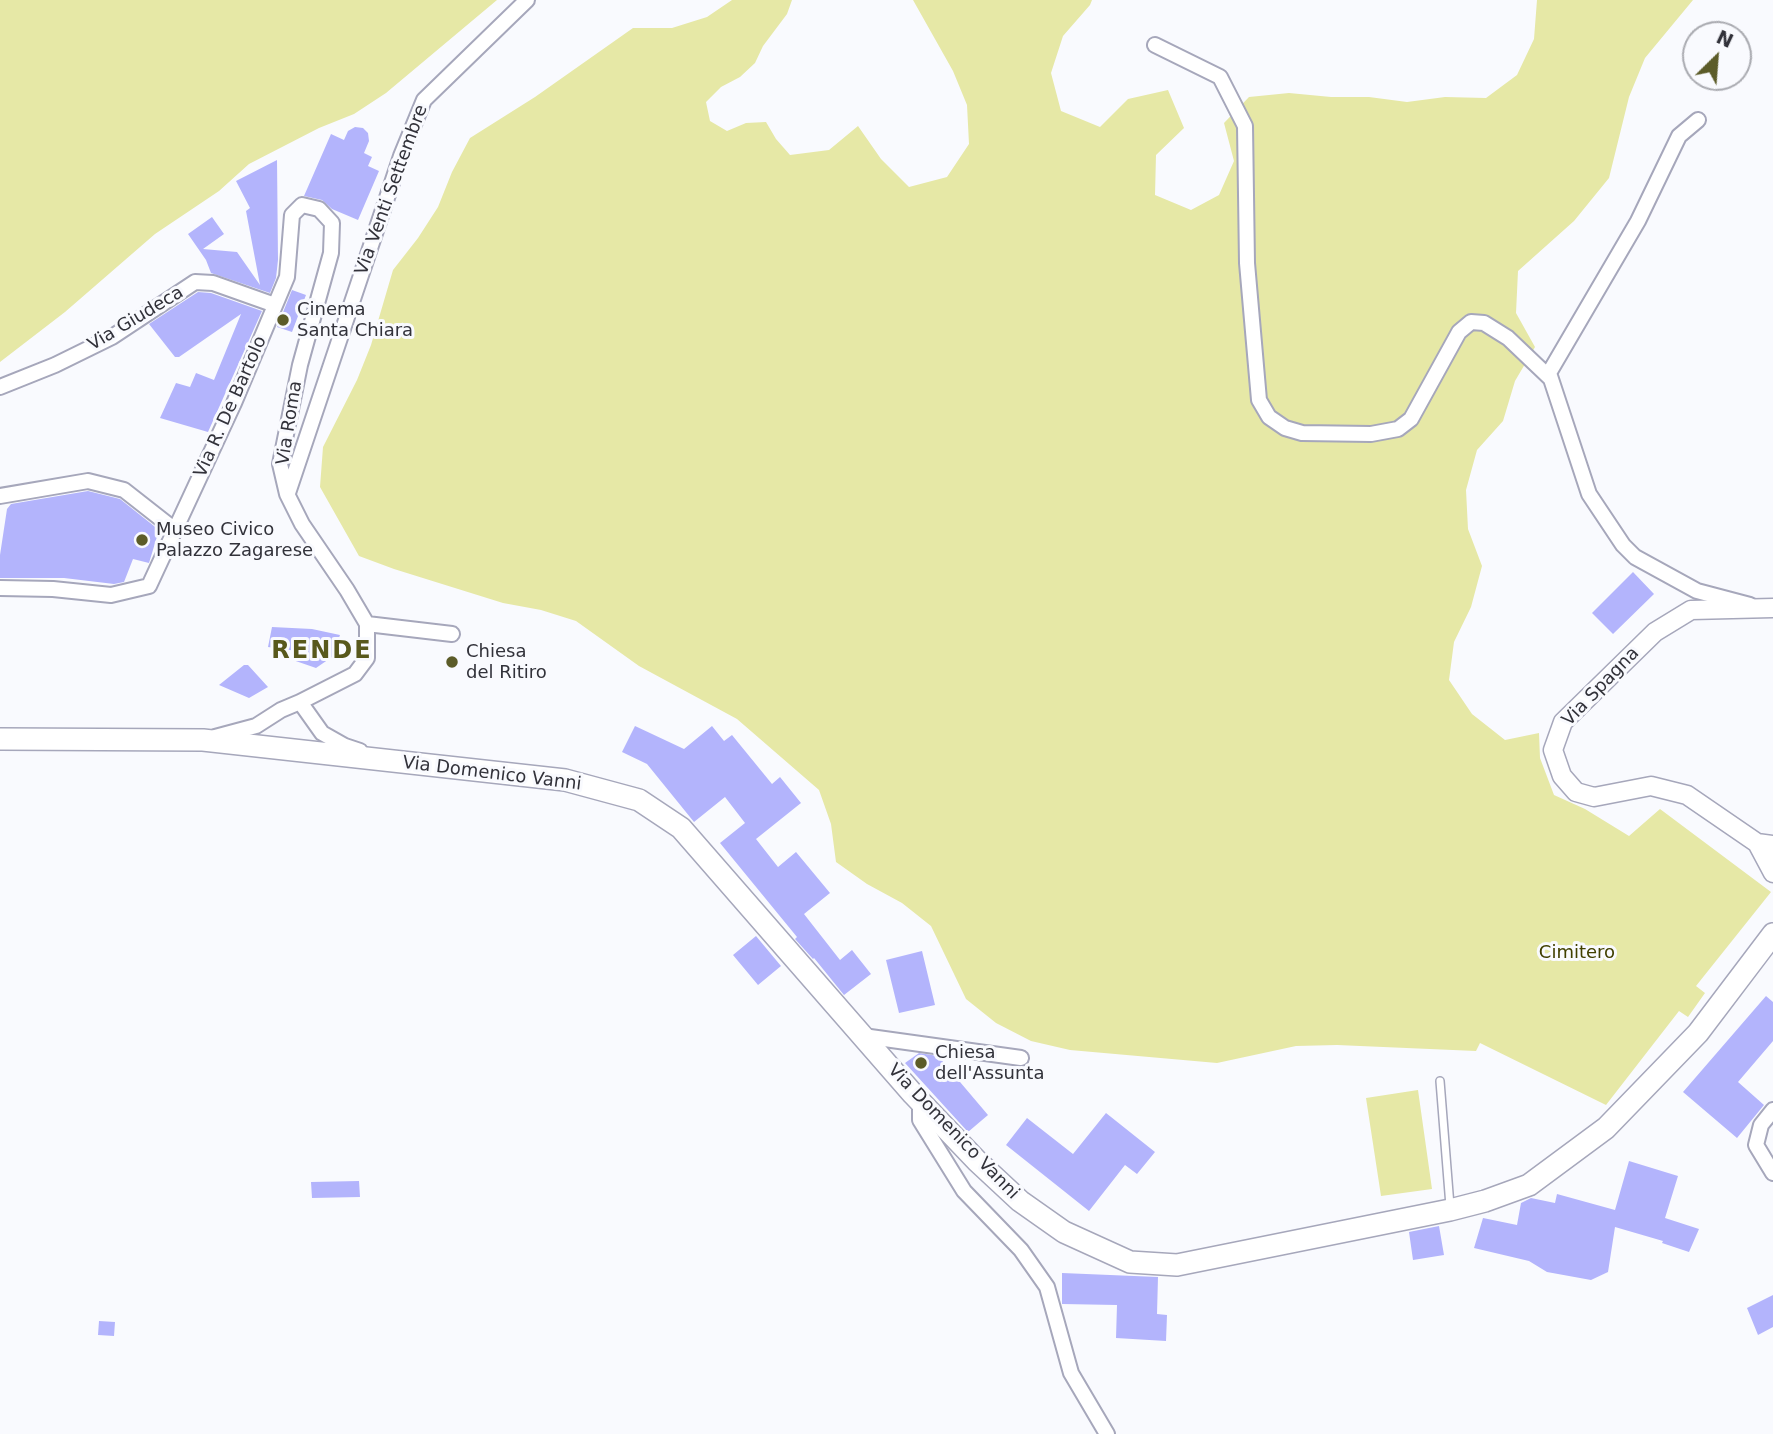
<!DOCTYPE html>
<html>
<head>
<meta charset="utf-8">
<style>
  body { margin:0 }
  #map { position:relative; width:1773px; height:1434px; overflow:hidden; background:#f9fafe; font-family:"DejaVu Sans",sans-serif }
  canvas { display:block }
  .north { position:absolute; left:1682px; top:21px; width:70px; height:70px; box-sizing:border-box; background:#f9fafe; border:2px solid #a9aab0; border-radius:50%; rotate:25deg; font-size:19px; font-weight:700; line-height:28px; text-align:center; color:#32323a }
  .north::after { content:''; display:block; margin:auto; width:24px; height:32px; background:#5c5c29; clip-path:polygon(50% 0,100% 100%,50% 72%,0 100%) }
</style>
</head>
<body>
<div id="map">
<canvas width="1773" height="1434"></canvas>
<div class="north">N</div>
</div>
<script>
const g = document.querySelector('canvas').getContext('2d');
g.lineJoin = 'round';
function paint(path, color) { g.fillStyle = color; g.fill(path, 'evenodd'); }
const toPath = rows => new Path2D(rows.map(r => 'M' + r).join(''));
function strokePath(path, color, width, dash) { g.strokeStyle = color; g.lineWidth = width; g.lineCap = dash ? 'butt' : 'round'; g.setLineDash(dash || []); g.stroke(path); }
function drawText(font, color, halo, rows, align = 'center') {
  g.font = font + ' "DejaVu Sans",sans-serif'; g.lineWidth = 6; g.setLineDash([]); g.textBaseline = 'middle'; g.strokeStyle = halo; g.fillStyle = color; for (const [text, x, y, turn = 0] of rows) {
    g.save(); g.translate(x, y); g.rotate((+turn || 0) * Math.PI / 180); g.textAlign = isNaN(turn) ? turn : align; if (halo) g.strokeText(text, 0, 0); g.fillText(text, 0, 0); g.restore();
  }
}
paint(toPath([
  [0,0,497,0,386,93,354,114,319,128,249,164,219,191,155,234,65,312,0,362],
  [732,0,792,0,787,14,763,46,755,63,740,77,721,87,706,102,710,121,727,131,746,123,766,122,776,139,790,155,829,150,858,126,881,159,909,187,947,177,969,144,967,105,953,71,913,0,1092,0,1090,5,1063,36,1051,73,1061,111,1100,127,1128,99,1168,90,1184,128,1156,155,1155,195,1191,210,1219,195,1234,161,1224,123,1249,97,1289,93,1331,97,1369,97,1407,102,1445,97,1486,98,1517,75,1534,39,1537,0,1693,0,1645,58,1629,97,1609,178,1574,221,1518,271,1516,313,1535,347,1515,381,1503,421,1477,450,1466,490,1468,529,1482,566,1471,607,1454,642,1449,680,1472,714,1505,740,1539,733,1540,758,1554,795,1585,809,1629,836,1660,809,1771,892,1696,986,1705,993,1688,1017,1679,1011,1606,1105,1480,1043,1476,1051,1337,1045,1296,1046,1217,1063,1070,1050,1031,1041,996,1023,966,999,931,926,902,903,867,884,836,862,831,824,819,790,737,719,639,666,576,621,541,610,503,603,394,569,359,556,320,487,323,447,357,380,371,345,393,270,418,238,438,207,452,172,470,138,535,97,633,28,672,28,707,17],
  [1418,1090,1432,1189,1381,1196,1366,1098]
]), '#e6e8a6');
paint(toPath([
  [355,127,363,128,368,133,369,141,364,153,372,157,368,166,379,171,358,220,332,209,322,200,304,196,331,134,344,140,348,131],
  [277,160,278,260,276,278,270,293,211,273,206,260,188,234,212,217,224,234,203,249,237,252,260,285,246,211,250,208,236,181],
  [292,290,306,295,292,332,277,327],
  [198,292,211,293,262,311,208,432,160,418,176,383,190,387,196,373,214,380,241,314,179,357,175,357,149,324],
  [88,491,120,499,159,530,149,563,133,559,124,582,114,584,64,578,0,578,0,555,7,509,11,504],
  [1633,572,1654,594,1613,634,1592,613],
  [272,627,312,629,340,635,332,657,316,668,287,658,297,651,268,647],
  [244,665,248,665,268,687,249,698,219,685],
  [635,726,684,749,712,726,724,741,732,735,772,784,780,777,801,803,756,839,778,867,796,852,830,893,804,914,840,960,852,950,871,974,844,995,814,958,813,959,795,939,797,937,720,843,745,823,725,797,694,822,647,764,622,752],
  [756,936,781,966,758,985,733,955],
  [922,951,935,1005,899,1013,886,960],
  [1766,996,1773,1002,1773,1041,1738,1082,1764,1105,1737,1138,1683,1092],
  [919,1053,938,1056,988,1115,968,1132,905,1063],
  [1106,1113,1155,1152,1137,1174,1125,1165,1089,1211,1006,1145,1027,1118,1073,1154],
  [1629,1161,1678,1176,1665,1218,1699,1229,1689,1252,1662,1243,1663,1241,1615,1227,1608,1272,1591,1280,1547,1272,1529,1261,1474,1248,1483,1218,1517,1225,1521,1203,1531,1198,1555,1203,1557,1194,1615,1210],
  [359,1181,360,1197,312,1198,311,1182],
  [1439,1226,1444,1255,1413,1260,1409,1232],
  [1062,1273,1158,1277,1157,1314,1167,1315,1166,1341,1116,1338,1117,1305,1062,1304],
  [1773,1295,1773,1327,1758,1335,1747,1308],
  [99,1321,115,1322,114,1336,98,1335]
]), '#b3b4fc');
const service = toPath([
  [1440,1081,1450,1206]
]);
const minor = toPath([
  [1155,45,1220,77,1245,126,1247,263,1259,400,1269,417,1285,428,1302,433,1371,434,1398,429,1411,419,1459,332,1471,322,1484,323,1508,338,1550,378],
  [1698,120,1679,136,1638,221,1549,373,1589,494,1623,545,1635,557,1697,591,1750,605],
  [0,387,55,365,112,337,195,282,213,283,275,305],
  [288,493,401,156,424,100,527,0],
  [0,496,88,481,124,490,175,530],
  [0,588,53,589,111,595,149,586,234,403,287,277,292,215,302,205,319,209,332,223,331,253,300,365,280,464,287,494,302,524,347,590,367,624,367,658,355,674,300,702,322,733,345,746,360,751],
  [367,624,452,634],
  [215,737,256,726,281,710,300,702],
  [863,1036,1021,1058],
  [920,1101,920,1120,964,1191,1021,1250,1047,1287,1071,1373,1107,1434],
  [1773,1110,1761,1125,1756,1145,1773,1173]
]);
const tertiary = toPath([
  [1773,608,1691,610,1655,632,1563,722,1553,750,1562,776,1576,792,1594,797,1651,786,1687,795,1757,843,1773,845],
  [1757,843,1773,873]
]);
const secondary = toPath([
  [0,739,203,740,565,780,639,800,681,828,913,1094,977,1161,1020,1201,1064,1232,1130,1262,1177,1265,1450,1210,1485,1201,1529,1185,1606,1128,1698,1033,1773,934]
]);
strokePath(service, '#a6a7bb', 10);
strokePath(minor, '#a6a7bb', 18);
strokePath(tertiary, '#a6a7bb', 21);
strokePath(secondary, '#a6a7bb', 24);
strokePath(service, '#fff', 7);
strokePath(minor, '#fff', 14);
strokePath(tertiary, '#fff', 18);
strokePath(secondary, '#fff', 21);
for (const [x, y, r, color] of [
  [283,320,7,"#5c5c29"],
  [142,540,7,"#5c5c29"],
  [452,662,7,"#5c5c29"],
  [921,1063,7,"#5c5c29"]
]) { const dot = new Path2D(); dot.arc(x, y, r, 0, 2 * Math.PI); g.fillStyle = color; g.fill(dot); strokePath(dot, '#f9fafe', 2.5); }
drawText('18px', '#32323a', '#f9fafe', [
  ["Via Venti Settembre",392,190,-70],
  ["Via Giudeca",136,319,-31],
  ["Via R. De Bartolo",231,407,-66],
  ["Via Roma",290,423,-81],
  ["Via Spagna",1601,687,-46],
  ["Via Domenico Vanni",492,774,7],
  ["Via Domenico Vanni",953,1132,46]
]);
drawText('18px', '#32323a', '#f9fafe', [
  ["Cinema",297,310],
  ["Santa Chiara",297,331],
  ["Museo Civico",156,530],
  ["Palazzo Zagarese",156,551],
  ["Chiesa",466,652],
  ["del Ritiro",466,673],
  ["Chiesa",935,1053],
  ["dell'Assunta",935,1074]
], 'left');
drawText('18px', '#414000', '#f9fafe', [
  ["Cimitero",1577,953]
]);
g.letterSpacing = '2px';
drawText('bold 24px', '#58581c', '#f9fafe', [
  ["RENDE",322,652]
]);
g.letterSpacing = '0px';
</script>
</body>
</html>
